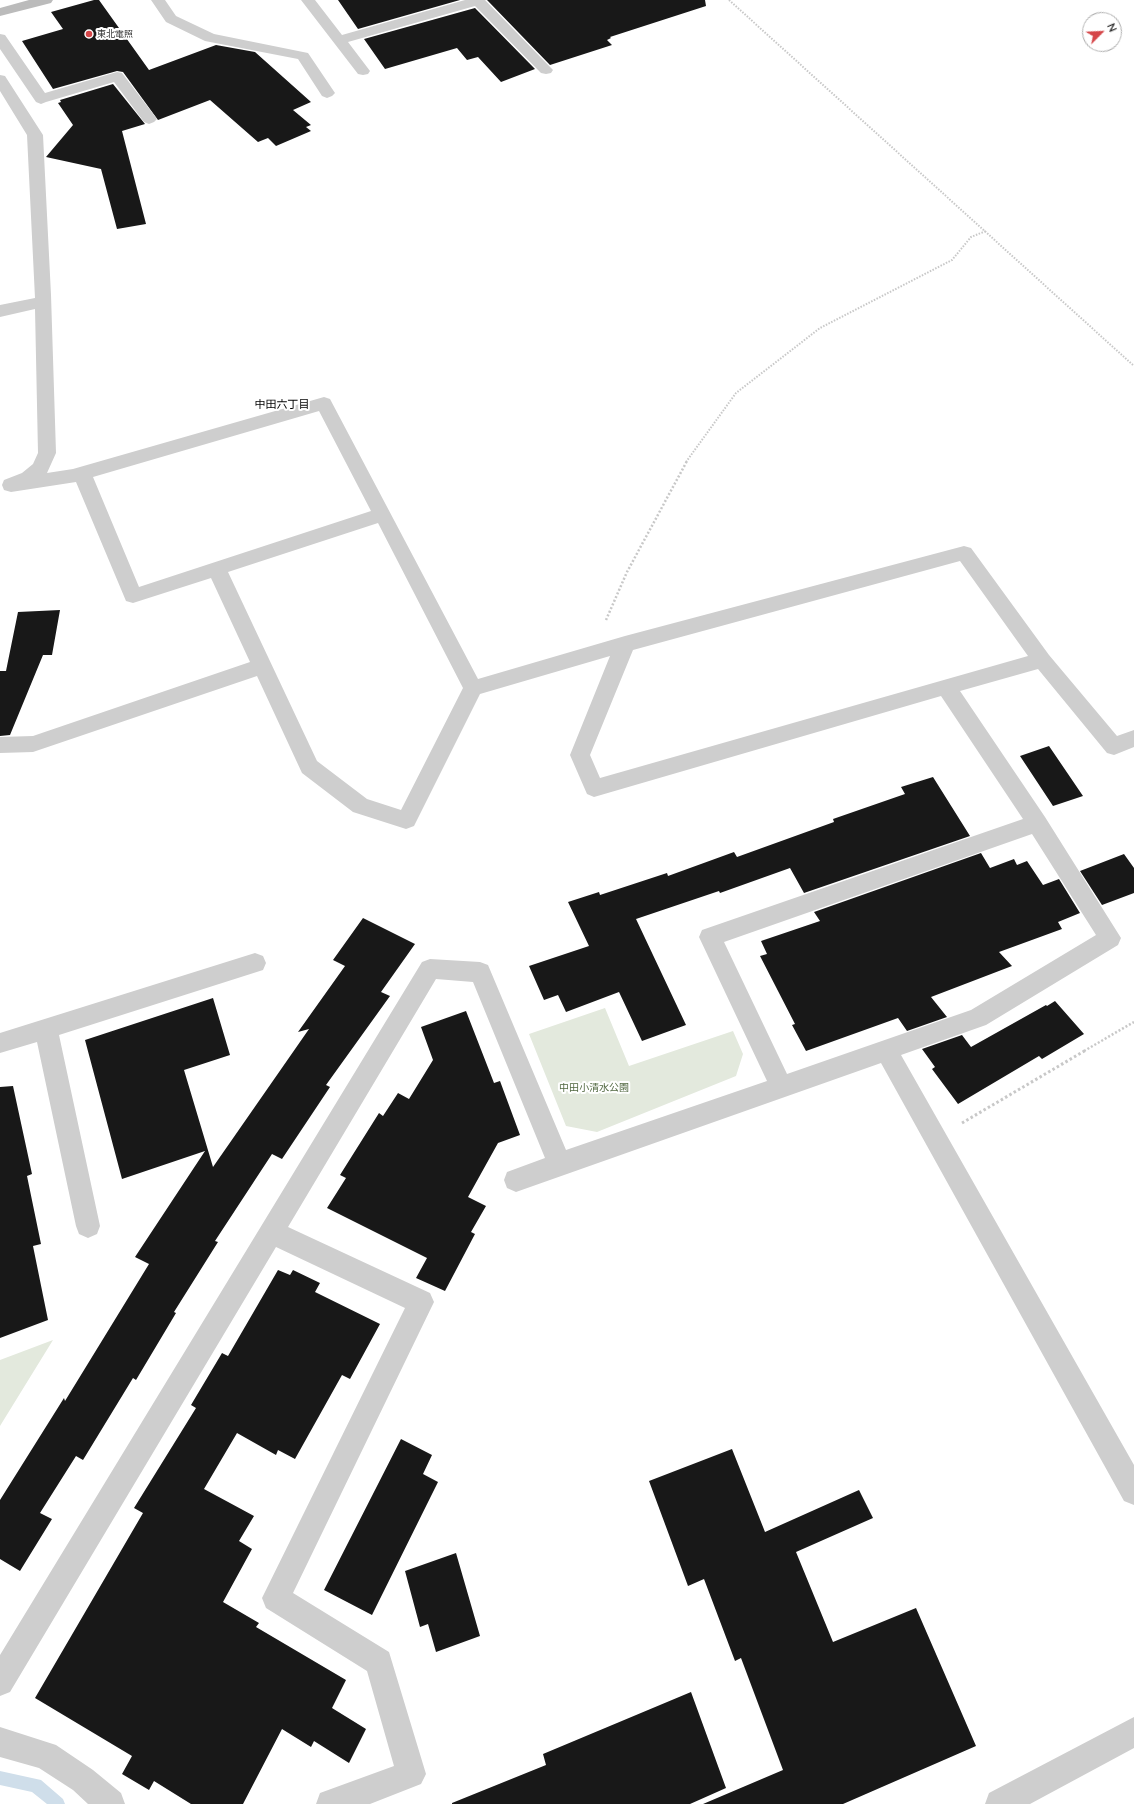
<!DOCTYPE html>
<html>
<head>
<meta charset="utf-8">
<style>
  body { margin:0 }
  #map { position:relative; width:1134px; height:1804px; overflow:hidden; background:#fff; font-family:Quicksand,sans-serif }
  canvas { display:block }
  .north { position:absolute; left:1082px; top:12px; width:40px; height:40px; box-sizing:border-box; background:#fff; border:1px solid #adadad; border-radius:50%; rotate:66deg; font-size:11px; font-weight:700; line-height:16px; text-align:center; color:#313131 }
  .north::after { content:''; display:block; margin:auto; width:14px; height:18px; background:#d54649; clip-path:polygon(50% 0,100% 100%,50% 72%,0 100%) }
</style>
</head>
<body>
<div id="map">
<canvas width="1134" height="1804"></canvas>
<div class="north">N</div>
</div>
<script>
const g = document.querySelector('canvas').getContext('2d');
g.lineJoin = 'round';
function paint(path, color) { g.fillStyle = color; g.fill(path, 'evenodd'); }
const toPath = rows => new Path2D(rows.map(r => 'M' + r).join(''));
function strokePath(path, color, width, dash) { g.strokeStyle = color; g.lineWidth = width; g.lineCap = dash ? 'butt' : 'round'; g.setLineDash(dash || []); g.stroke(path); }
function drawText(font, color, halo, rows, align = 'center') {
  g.font = font + ' Quicksand,"Noto Sans JP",sans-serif'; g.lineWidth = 4; g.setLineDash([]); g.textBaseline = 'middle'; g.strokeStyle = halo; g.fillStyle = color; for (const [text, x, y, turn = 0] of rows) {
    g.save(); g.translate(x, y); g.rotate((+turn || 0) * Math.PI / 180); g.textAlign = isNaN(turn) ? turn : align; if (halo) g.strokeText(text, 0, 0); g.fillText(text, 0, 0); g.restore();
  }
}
paint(toPath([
  [605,1008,629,1066,733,1031,743,1054,736,1076,597,1132,566,1126,529,1034],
  [53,1340,0,1426,0,1360]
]), '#e3e9dd');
paint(toPath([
  [0,1771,41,1780,63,1799,65,1804,47,1804,32,1792,0,1785,0,1771]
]), '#cfdeea');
paint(toPath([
  [94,0,99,0,149,70,216,45,255,52,311,102,293,110,311,125,306,127,311,131,276,146,268,138,258,142,210,100,158,120,123,72,117,71,53,89,22,41,63,29,51,12],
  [338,0,460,0,358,29],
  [487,0,705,0,706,6,610,37,611,38,607,40,612,45,550,65],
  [475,8,535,69,501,82,478,57,467,60,457,48,385,69,364,39],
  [113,84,145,124,122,131,146,224,117,229,101,169,46,157,73,125,58,103,61,102,60,100],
  [60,610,52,655,43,655,10,735,0,736,0,671,6,671,18,612],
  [1049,746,1083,796,1053,806,1020,756],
  [933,777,970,836,804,893,790,868,720,893,719,891,636,919,686,1025,642,1041,619,992,566,1012,558,995,544,1000,529,966,589,946,568,902,599,892,600,895,667,873,668,876,734,852,737,857,834,822,833,819,905,794,901,787],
  [981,853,990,868,1014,859,1017,865,1027,861,1043,885,1059,879,1080,913,1058,922,1062,929,999,952,1012,966,931,997,947,1017,907,1031,898,1018,806,1051,792,1025,795,1024,760,956,767,954,761,941,820,921,814,912],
  [1124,854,1134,868,1134,893,1102,905,1080,871],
  [363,918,415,944,381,992,390,996,326,1085,330,1087,282,1159,272,1154,215,1241,218,1242,174,1312,176,1313,136,1380,133,1378,83,1460,76,1456,40,1513,52,1519,20,1571,0,1559,0,1500,64,1398,65,1401,149,1264,135,1257,205,1151,122,1179,85,1040,213,998,230,1055,184,1070,213,1167,309,1029,298,1032,345,966,333,960],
  [1055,1001,1084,1034,1042,1059,1039,1056,958,1104,932,1069,935,1067,922,1049,962,1035,971,1047,1046,1005,1047,1006],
  [466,1011,494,1083,500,1081,520,1135,498,1143,468,1197,486,1206,471,1232,475,1234,445,1291,416,1278,427,1258,327,1208,346,1178,340,1175,379,1113,383,1116,398,1093,409,1099,433,1060,421,1027],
  [13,1086,32,1174,27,1176,41,1244,33,1246,48,1320,0,1338,0,1087],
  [278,1270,290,1275,293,1270,320,1283,315,1292,380,1324,350,1379,342,1375,295,1459,278,1450,276,1455,237,1433,204,1489,254,1516,239,1541,252,1549,223,1602,259,1623,256,1627,346,1680,332,1708,366,1729,349,1763,314,1741,311,1747,282,1729,243,1804,191,1804,154,1781,149,1790,122,1774,132,1756,35,1698,143,1513,134,1508,196,1408,191,1405,222,1353,228,1356],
  [401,1439,432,1455,423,1474,438,1482,372,1615,324,1590],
  [732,1449,765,1532,859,1490,873,1518,796,1552,833,1642,916,1608,976,1746,843,1804,703,1804,783,1770,741,1658,735,1661,704,1579,688,1586,649,1481],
  [456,1553,480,1636,436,1652,428,1624,420,1627,405,1571],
  [691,1692,726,1788,690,1804,452,1804,452,1803,546,1765,543,1754]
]), '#181818');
strokePath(toPath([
  [729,0,1134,366],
  [686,462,736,393,820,328,952,260,971,237,986,231]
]), '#c8c8c8', 2, [1.5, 1.5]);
strokePath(toPath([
  [606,620,627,572,687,461],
  [1084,1051,1134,1022]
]), '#c8c8c8', 2.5, [2, 2]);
strokePath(toPath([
  [962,1123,1086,1050]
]), '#c8c8c8', 3, [2.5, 2.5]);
paint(toPath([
  [151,0,165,0,176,16,214,34,308,53,335,93,332,96,327,98,322,96,298,59,205,41,166,22,151,0]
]), '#cecece');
paint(toPath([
  [301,0,315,0,342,35,465,0,485,0,553,70,551,73,546,74,541,73,475,6,348,42,370,71,368,74,363,75,358,74,301,0],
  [0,34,5,35,45,93,117,72,122,73,157,119,154,122,149,124,144,122,114,82,46,102,41,104,36,102,0,49,0,34],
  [0,75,5,76,43,135,51,295,56,453,47,473,73,469,324,397,330,399,478,679,625,636,964,546,971,548,1049,655,1117,736,1134,730,1134,747,1114,755,1107,753,1038,669,960,691,1045,817,1121,938,1118,945,986,1025,901,1055,1134,1465,1134,1505,1124,1501,881,1063,516,1192,507,1188,504,1180,507,1172,545,1158,473,982,436,979,288,1227,430,1293,434,1302,293,1593,389,1652,426,1774,421,1784,370,1804,316,1804,320,1793,394,1766,367,1671,266,1608,262,1598,405,1308,276,1247,10,1692,0,1696,0,1655,422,962,430,959,480,962,488,965,566,1150,767,1081,699,937,702,930,1023,819,941,696,594,797,587,794,570,755,610,656,480,694,414,826,406,829,353,812,302,773,257,676,33,752,0,753,0,737,33,736,250,662,211,578,133,603,126,601,76,482,11,492,4,490,2,485,4,480,22,473,33,464,38,453,35,309,0,317,0,305,35,298,27,135,0,91,0,75],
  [319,411,371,511,139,587,93,477,319,411],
  [378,523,463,688,401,810,367,799,317,761,228,572,378,523],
  [960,561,1028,656,600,778,590,755,633,650,960,561],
  [1032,834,1096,935,971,1010,787,1074,724,942,1032,834],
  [255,953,263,956,266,963,263,970,59,1035,100,1226,97,1234,88,1238,79,1234,76,1226,37,1042,0,1053,0,1033,255,953],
  [1134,1717,1134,1748,1030,1804,985,1804,989,1793,1134,1717],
  [0,1727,56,1745,93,1770,121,1793,125,1804,88,1804,73,1790,39,1768,0,1757,0,1727]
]), '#cecece');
paint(toPath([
  [29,0,53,0,51,3,0,16,0,8,29,0]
]), '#bbb');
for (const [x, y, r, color] of [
  [89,34,4,"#d54649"]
]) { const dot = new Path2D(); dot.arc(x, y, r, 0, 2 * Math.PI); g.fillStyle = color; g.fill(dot); strokePath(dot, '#fff', 1.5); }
drawText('9px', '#313131', '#fff', [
  ["東北電照",97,34]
], 'left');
drawText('10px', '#526942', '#fff', [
  ["中田小清水公園",594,1088]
]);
drawText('11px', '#000', '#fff', [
  ["中田六丁目",282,405]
]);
</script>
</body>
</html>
